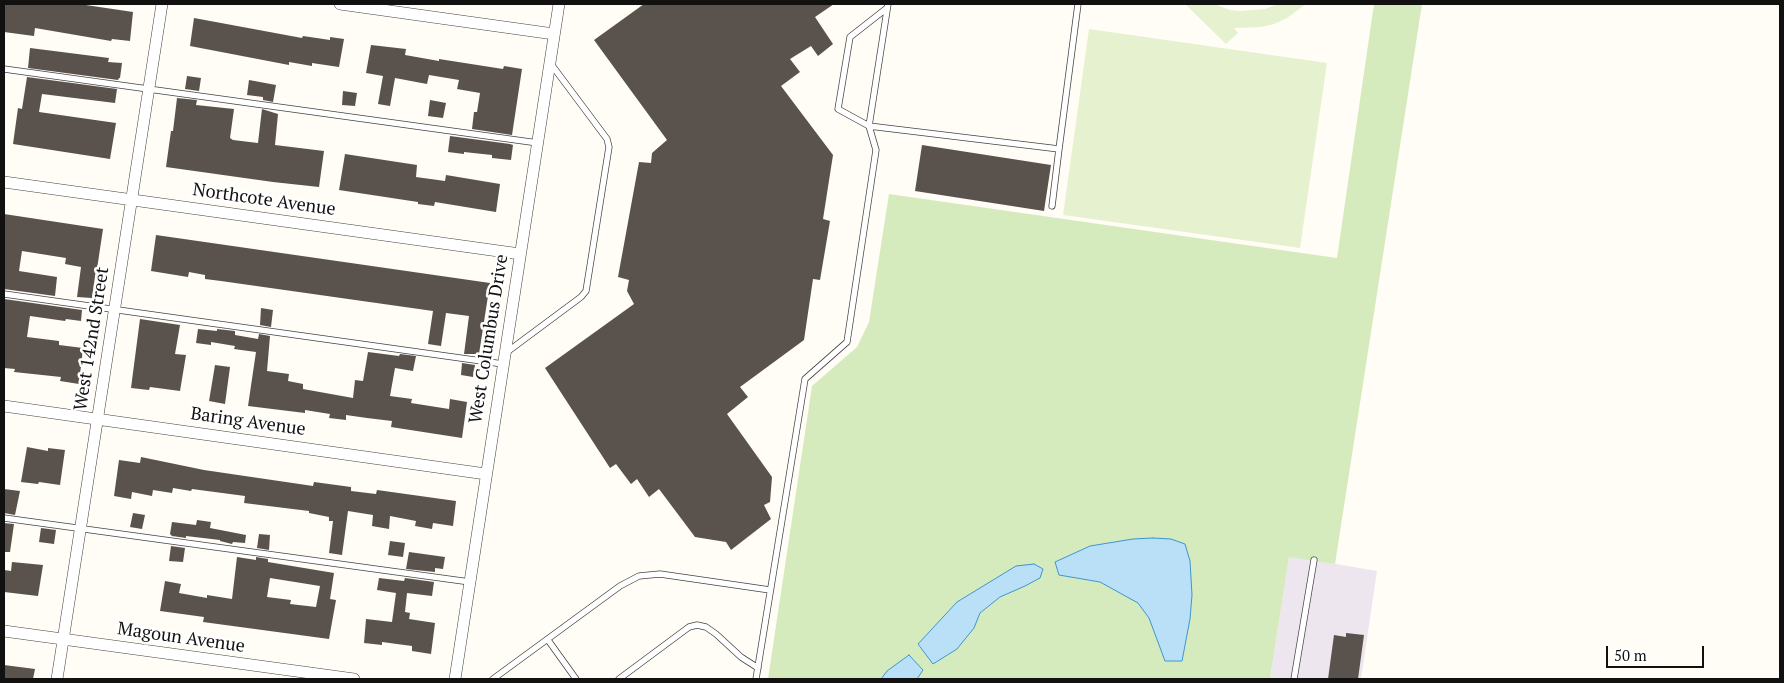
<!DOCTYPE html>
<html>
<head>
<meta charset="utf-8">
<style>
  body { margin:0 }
  #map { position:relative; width:1784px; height:683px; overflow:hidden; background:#fffdf5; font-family:"PT Serif",serif }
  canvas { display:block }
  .frame { position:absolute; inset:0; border:5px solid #111; pointer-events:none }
  .scale { position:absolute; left:1606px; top:646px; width:98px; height:22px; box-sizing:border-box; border:2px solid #111; border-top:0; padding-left:6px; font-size:15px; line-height:18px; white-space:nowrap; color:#111; -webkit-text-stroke:4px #fff; paint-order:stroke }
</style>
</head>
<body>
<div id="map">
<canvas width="1784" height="683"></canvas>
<div class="frame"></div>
<div class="scale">50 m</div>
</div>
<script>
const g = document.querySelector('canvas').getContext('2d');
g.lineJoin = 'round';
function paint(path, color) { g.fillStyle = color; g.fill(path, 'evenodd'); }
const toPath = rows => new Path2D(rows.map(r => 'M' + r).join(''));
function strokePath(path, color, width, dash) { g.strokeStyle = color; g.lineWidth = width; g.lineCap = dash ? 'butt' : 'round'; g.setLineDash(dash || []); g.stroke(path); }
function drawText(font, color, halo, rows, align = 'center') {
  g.font = font + ' "PT Serif",serif'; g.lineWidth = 5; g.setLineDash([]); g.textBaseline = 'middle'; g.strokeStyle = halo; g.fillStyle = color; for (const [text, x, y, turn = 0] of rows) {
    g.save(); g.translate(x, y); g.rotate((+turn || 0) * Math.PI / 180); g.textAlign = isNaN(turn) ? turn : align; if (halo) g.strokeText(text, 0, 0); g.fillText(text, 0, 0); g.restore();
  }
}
paint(toPath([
  [1289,556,1377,571,1361,679,1270,679]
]), '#eee6ef');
paint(toPath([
  [1374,4,1422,4,1335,564,1289,557,1270,679,768,679,812,386,857,347,869,322,889,194,1337,258]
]), '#d5ebbd');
paint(toPath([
  [1185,4,1214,4,1230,10,1241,11,1265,9,1278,4,1306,4,1287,18,1274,24,1261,27,1234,28,1238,33,1226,44],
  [1089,29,1327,63,1300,248,1063,215]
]), '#e6f2cf');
const water = toPath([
  [1153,538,1171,539,1185,544,1190,561,1192,595,1190,619,1182,661,1165,661,1149,618,1138,603,1100,582,1059,575,1055,562,1090,546,1133,539,1153,538],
  [1034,564,1043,569,1040,578,1025,586,1000,597,980,613,974,628,957,649,933,664,918,644,957,602,1016,566,1034,564],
  [909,655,923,670,917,679,881,679,887,671,909,655]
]);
paint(water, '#b9e0f7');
strokePath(water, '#3f96cf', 1);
paint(toPath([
  [4,4,79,4,133,12,130,41,112,39,111,41,35,28,34,36,4,32],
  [644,4,834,4,815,17,833,44,818,56,811,46,790,59,800,72,781,86,833,155,823,219,830,221,820,280,813,279,804,340,740,387,748,397,727,414,772,477,770,502,764,505,771,519,731,550,726,542,695,537,659,489,649,497,637,479,631,484,616,464,610,468,545,368,634,304,627,291,629,280,618,277,639,162,651,163,652,153,667,140,594,40],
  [194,18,302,38,303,36,330,40,330,37,344,39,339,67,312,63,312,66,289,62,289,65,190,46],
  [371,45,406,49,405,55,439,61,439,59,503,69,504,66,522,69,512,135,472,129,474,112,477,112,480,93,457,89,459,80,429,75,427,84,395,78,390,106,378,104,383,76,366,73],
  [30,48,109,58,108,62,122,63,120,78,119,78,118,80,28,68],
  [187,76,201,78,199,91,185,89],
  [27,77,117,89,115,103,42,94,39,112,116,123,110,159,13,144,18,108,22,109],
  [249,80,276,85,273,102,263,100,263,97,247,95],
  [343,91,357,93,355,106,342,105],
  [177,98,197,100,196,105,234,109,230,138,233,140,258,143,262,109,278,114,275,145,324,151,319,187,273,182,166,167,171,131,173,131],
  [430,100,446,103,443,118,428,116],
  [450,136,510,144,513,145,511,160,492,158,492,155,464,152,464,154,448,152],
  [922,145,1051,165,1044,211,915,191],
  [345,154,417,165,416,177,445,181,446,175,500,184,496,212,435,202,434,206,418,204,418,202,339,190],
  [4,214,103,229,97,269,96,269,92,298,77,297,81,267,65,264,66,258,22,251,19,271,57,277,55,296,4,289],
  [156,235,490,283,479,354,464,354,469,316,446,313,441,346,428,344,433,311,221,281,205,279,205,275,189,272,188,277,151,271],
  [4,299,82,310,81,321,66,319,65,321,30,316,27,337,59,341,59,345,83,348,79,384,60,381,61,377,14,372,15,369,4,368],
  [261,308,273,310,271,327,260,325],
  [140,319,180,325,175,354,186,355,180,391,150,387,149,390,131,388],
  [198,329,217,331,217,329,235,331,235,335,258,339,259,334,270,336,267,371,289,374,288,381,303,384,303,389,353,398,355,380,363,381,368,352,399,356,400,354,416,356,413,371,395,368,390,396,412,399,411,403,449,409,450,399,467,402,462,438,391,427,392,421,367,418,346,415,346,420,329,418,330,414,305,410,305,413,248,406,256,352,234,349,235,346,211,342,211,345,196,343],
  [462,363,475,365,473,377,461,375],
  [215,365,230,367,225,404,209,401],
  [27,447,48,451,48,448,65,450,60,485,39,482,38,484,21,482],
  [141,457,204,470,313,486,314,482,351,487,351,491,376,494,377,490,456,501,453,526,433,523,432,529,415,526,416,521,390,516,389,529,372,526,373,515,348,511,342,555,329,553,333,521,329,521,329,517,309,513,309,511,244,503,245,496,192,489,191,491,173,488,172,493,153,490,152,496,132,492,131,499,114,496,119,460,140,463],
  [4,489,20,491,15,515,4,513],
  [133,513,145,515,142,529,130,527],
  [197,520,211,522,210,528,246,535,245,543,233,542,232,544,220,541,220,540,186,536,186,538,172,536,170,534,172,522,196,525],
  [4,523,14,524,10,552,4,552],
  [41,528,56,530,54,544,39,542],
  [259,534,270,535,269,550,257,548],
  [390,541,405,543,403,557,388,555],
  [171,546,185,548,183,562,169,561],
  [409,552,445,557,443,569,435,568,435,572,406,569],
  [237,557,256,560,256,557,268,559,268,562,334,573,330,599,336,600,329,639,203,622,204,617,160,611,165,581,181,584,179,593,207,598,207,595,232,599],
  [270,578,320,586,316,607,290,604,291,600,267,597],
  [12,562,43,565,38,596,4,592,4,570,11,571],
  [379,578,404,581,405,578,434,582,432,596,407,593,405,612,410,613,409,619,435,623,431,654,412,651,412,646,382,642,382,645,364,643,366,619,392,622,396,593,377,590],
  [1346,633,1364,635,1358,679,1328,679,1334,635,1346,637],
  [4,665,35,669,33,679,4,679]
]), '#5a524d');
const lane = toPath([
  [887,8,850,37,838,109,869,126,1059,149,1078,4],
  [4,69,538,143],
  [1052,206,1059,149],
  [4,294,503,364],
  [507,352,581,297,586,291,609,147,607,139,551,64],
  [4,518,470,582],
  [548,640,576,679],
  [493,679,620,586,639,576,660,574,770,590],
  [619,679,689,627,697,625,706,627,716,634,741,657,758,668],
  [756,679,805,379,847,342,876,150,869,126,888,4],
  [1294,679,1314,560]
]);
const street = toPath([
  [340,4,554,34],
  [4,182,520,254],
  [4,406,486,474],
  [4,631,354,679],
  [57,679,162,4],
  [455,679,559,4]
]);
strokePath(lane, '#444', 7);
strokePath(street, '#444', 12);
strokePath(lane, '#fff', 5.5);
strokePath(street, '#fff', 11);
drawText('18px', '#111', '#fff', [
  ["Northcote Avenue",264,200,8],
  ["West 142nd Street",92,339,-81],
  ["West Columbus Drive",489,339,-81],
  ["Baring Avenue",248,422,8],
  ["Magoun Avenue",181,638,8]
]);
</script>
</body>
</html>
